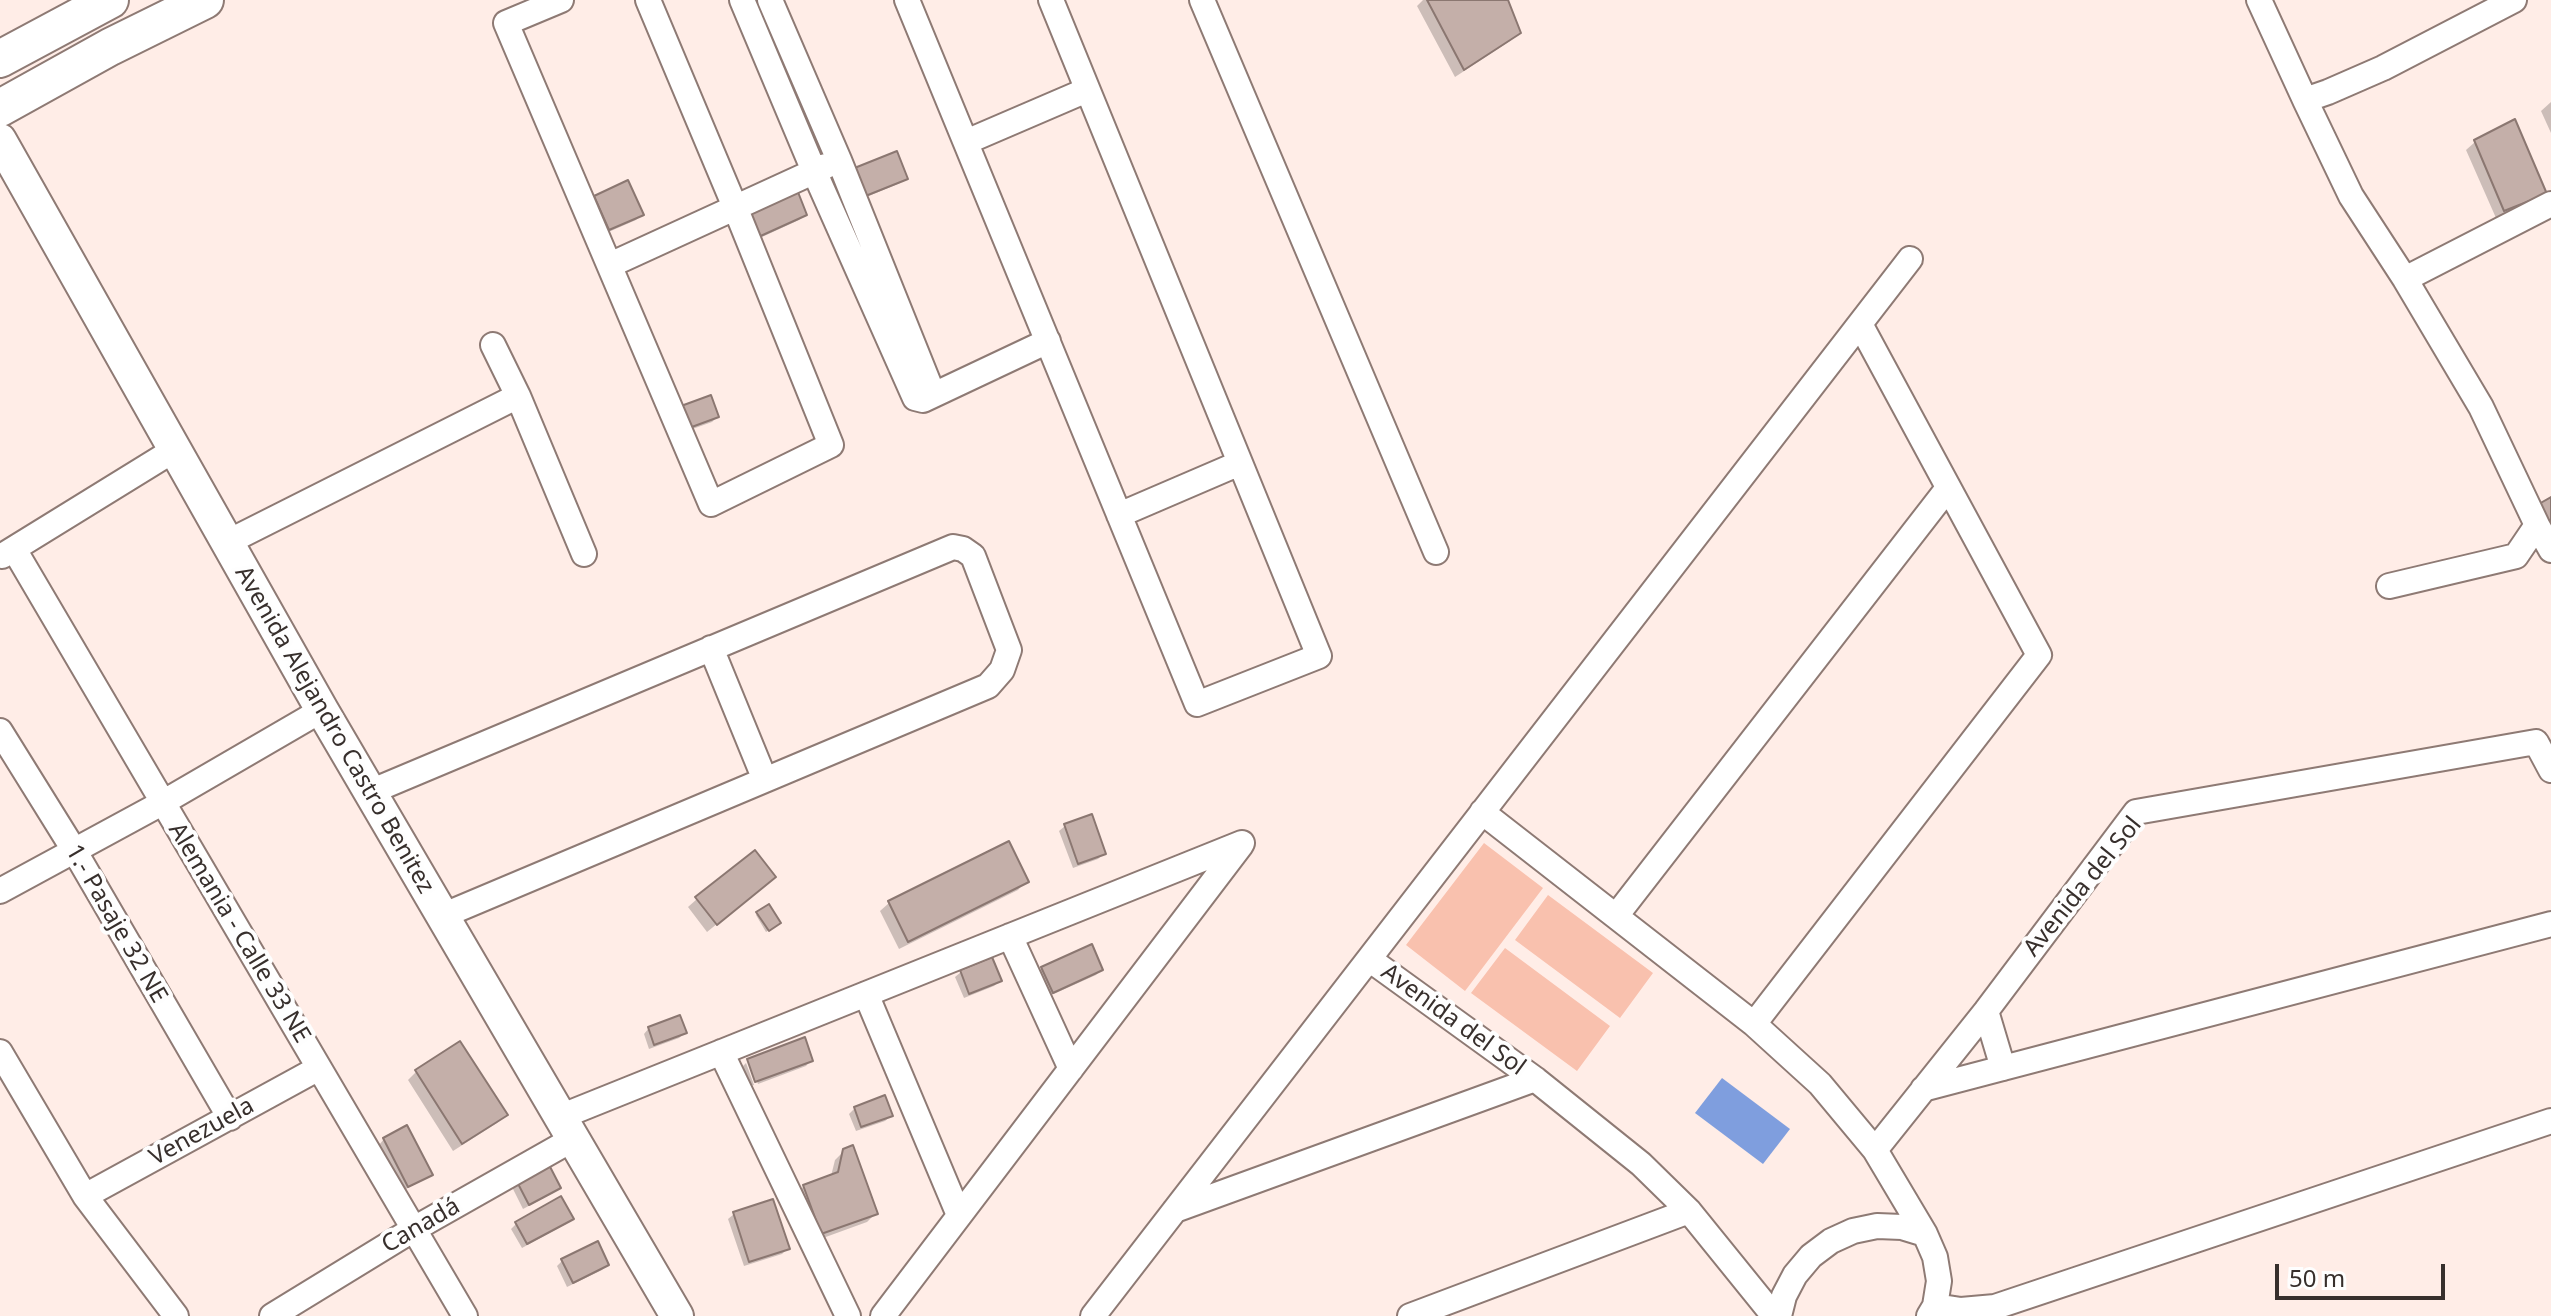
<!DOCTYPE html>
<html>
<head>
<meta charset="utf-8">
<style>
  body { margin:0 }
  #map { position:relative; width:2551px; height:1316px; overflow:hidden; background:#ffede7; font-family:"Noto Sans",sans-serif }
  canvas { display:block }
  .scale { position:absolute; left:2275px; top:1264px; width:170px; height:36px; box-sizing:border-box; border:4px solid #372f2c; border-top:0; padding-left:10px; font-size:24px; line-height:28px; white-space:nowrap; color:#372f2c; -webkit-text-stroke:6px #fefefe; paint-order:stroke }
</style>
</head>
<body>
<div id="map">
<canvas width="2551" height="1316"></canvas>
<div class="scale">50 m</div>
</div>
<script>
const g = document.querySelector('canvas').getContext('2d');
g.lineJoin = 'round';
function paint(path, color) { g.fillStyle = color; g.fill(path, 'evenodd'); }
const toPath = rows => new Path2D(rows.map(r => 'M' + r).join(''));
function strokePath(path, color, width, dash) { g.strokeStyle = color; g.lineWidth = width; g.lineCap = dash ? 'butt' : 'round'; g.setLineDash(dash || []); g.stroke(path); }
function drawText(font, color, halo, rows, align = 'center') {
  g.font = font + ' "Noto Sans",sans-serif'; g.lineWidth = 8; g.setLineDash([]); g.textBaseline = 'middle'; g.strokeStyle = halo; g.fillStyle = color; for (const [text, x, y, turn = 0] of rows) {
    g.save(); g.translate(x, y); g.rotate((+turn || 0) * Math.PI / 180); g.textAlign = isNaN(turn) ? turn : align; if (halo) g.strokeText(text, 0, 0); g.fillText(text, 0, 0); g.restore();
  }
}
paint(toPath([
  [1484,843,1543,888,1465,991,1406,945],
  [1548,895,1653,973,1620,1018,1515,940],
  [1505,948,1610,1026,1577,1071,1471,993]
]), '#f9c1ae');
paint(toPath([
  [1722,1078,1790,1129,1763,1164,1695,1113]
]), '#7f9ede');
paint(toPath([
  [1423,0,1505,0,1519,33,1510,41,1455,77,1417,6],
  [2551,102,2551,133,2541,111],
  [2514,121,2536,202,2496,218,2466,150,2475,142],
  [848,173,906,178,900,183,852,203],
  [595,198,641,214,636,220,604,234,590,203],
  [804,215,799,220,749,243,738,218],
  [677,413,717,417,712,422,684,432],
  [1065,826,1104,853,1098,859,1073,868,1059,831],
  [1008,843,1026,881,1018,890,899,949,880,911,889,903],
  [765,885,707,932,688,907,697,899],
  [758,913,777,925,766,932,756,915],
  [991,960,1000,981,994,986,964,998,955,977,961,972],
  [1042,968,1101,970,1096,975,1047,997,1037,974],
  [649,1028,685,1033,679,1038,649,1049,644,1034],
  [811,1060,806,1066,758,1084,750,1061],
  [746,1063,754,1085,750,1086,743,1066],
  [416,1072,505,1115,497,1123,453,1151,408,1080],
  [855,1108,891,1116,885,1121,856,1131,849,1114],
  [384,1139,430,1174,403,1191,379,1145],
  [844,1151,876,1213,867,1222,812,1242,795,1195,804,1186,831,1176,835,1160],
  [510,1183,558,1188,553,1193,523,1209],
  [772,1201,788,1248,782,1254,744,1266,728,1219,734,1214],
  [571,1219,566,1224,522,1248,511,1229,517,1223],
  [562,1261,607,1264,602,1270,567,1287,557,1266]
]), '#0003');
const building = toPath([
  [1427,0,1508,0,1521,33,1464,70,1427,0],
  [2515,119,2547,194,2504,211,2474,140,2515,119],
  [897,151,908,179,858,199,847,171,897,151],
  [628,180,644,215,609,230,594,196,628,180],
  [796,187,807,215,754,239,742,211,796,187],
  [711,395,719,417,689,428,681,406,711,395],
  [2551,497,2551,530,2537,505,2551,497],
  [1092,814,1106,854,1078,864,1064,824,1092,814],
  [1009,841,1029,882,908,942,888,901,1009,841],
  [755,850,776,877,717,925,695,897,755,850],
  [769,904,781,923,769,931,756,912,769,904],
  [1092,944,1103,970,1053,993,1041,967,1092,944],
  [992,957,1002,981,969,994,960,970,992,957],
  [680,1015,687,1033,654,1045,648,1027,680,1015],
  [805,1037,813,1061,755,1082,747,1059,805,1037],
  [460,1041,508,1115,462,1144,415,1070,460,1041],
  [885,1095,893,1116,861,1127,854,1107,885,1095],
  [407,1125,433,1175,408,1187,383,1138,407,1125],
  [853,1145,878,1214,821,1234,803,1185,838,1172,843,1149,853,1145],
  [546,1159,561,1188,529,1205,514,1176,546,1159],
  [561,1196,574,1219,527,1244,515,1222,561,1196],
  [773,1199,790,1249,749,1262,733,1212,773,1199],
  [598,1241,609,1265,573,1283,561,1259,598,1241]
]);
paint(building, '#c4afa9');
strokePath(building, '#8b7771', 2);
const minor = toPath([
  [561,0,506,23,711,504,831,445,735,207,648,0],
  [742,0,814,171,915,398,923,400,1048,341],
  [770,0,839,160,933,394],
  [907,0,1197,704,1319,656,1051,0],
  [1202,0,1436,552],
  [2259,0,2305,100,2328,92,2383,68,2514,0],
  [2305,100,2351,196,2405,279,2481,407,2537,525,2516,556,2389,586],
  [966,142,1087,90],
  [610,265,826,166],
  [2405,279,2551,204],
  [493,345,518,396,584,554],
  [1119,515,1240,463],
  [2537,525,2551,550],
  [226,543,518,396],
  [14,549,465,1316],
  [2,556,174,450],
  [711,648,765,780],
  [0,731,74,850,230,1118],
  [370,792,953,547,963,549,973,556,1009,650,1002,670,988,686,442,916],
  [1482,812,1754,1024,1820,1084,1875,1150,1925,1234,1935,1257,1939,1281,1935,1306,1929,1316],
  [0,891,162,803,322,710],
  [1616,916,1948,488],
  [1010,936,1071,1069],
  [1369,959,1535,1079,1641,1164,1689,1211,1774,1316],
  [866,994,959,1215],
  [1986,1011,2003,1068],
  [1754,1024,2039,655,1860,324],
  [0,1052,85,1196,176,1316],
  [721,1052,848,1316],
  [1923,1089,2551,924],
  [560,1117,1242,843],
  [1875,1150,1986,1011,2136,812,2536,742,2551,770],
  [85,1196,319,1068],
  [1175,1210,1535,1079],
  [1935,1306,1961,1310,1995,1307,2551,1121],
  [272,1316,414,1229,573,1139],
  [883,1316,1241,845],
  [1093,1316,1910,259],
  [1410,1316,1689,1211],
  [1779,1316,1784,1296,1795,1275,1811,1256,1831,1241,1853,1231,1877,1226,1902,1227,1925,1234]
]);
const tertiary = toPath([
  [0,140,322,710,677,1316]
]);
const secondary = toPath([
  [0,59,110,0],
  [0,108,110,47,205,0]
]);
strokePath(minor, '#8e7a74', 28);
strokePath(tertiary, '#8e7a74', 36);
strokePath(secondary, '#8e7a74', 40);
strokePath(minor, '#fff', 24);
strokePath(tertiary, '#fff', 32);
strokePath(secondary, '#fff', 36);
drawText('24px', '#372f2c', '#fefefe', [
  ["Avenida Alejandro Castro Benitez",334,730,60],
  ["Avenida del Sol",2083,887,-51],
  ["1.- Pasaje 32 NE",116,924,60],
  ["Alemania - Calle 33 NE",239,933,59],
  ["Avenida del Sol",1453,1020,36],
  ["Venezuela",202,1132,-29],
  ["Canadá",421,1226,-30]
]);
</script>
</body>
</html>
